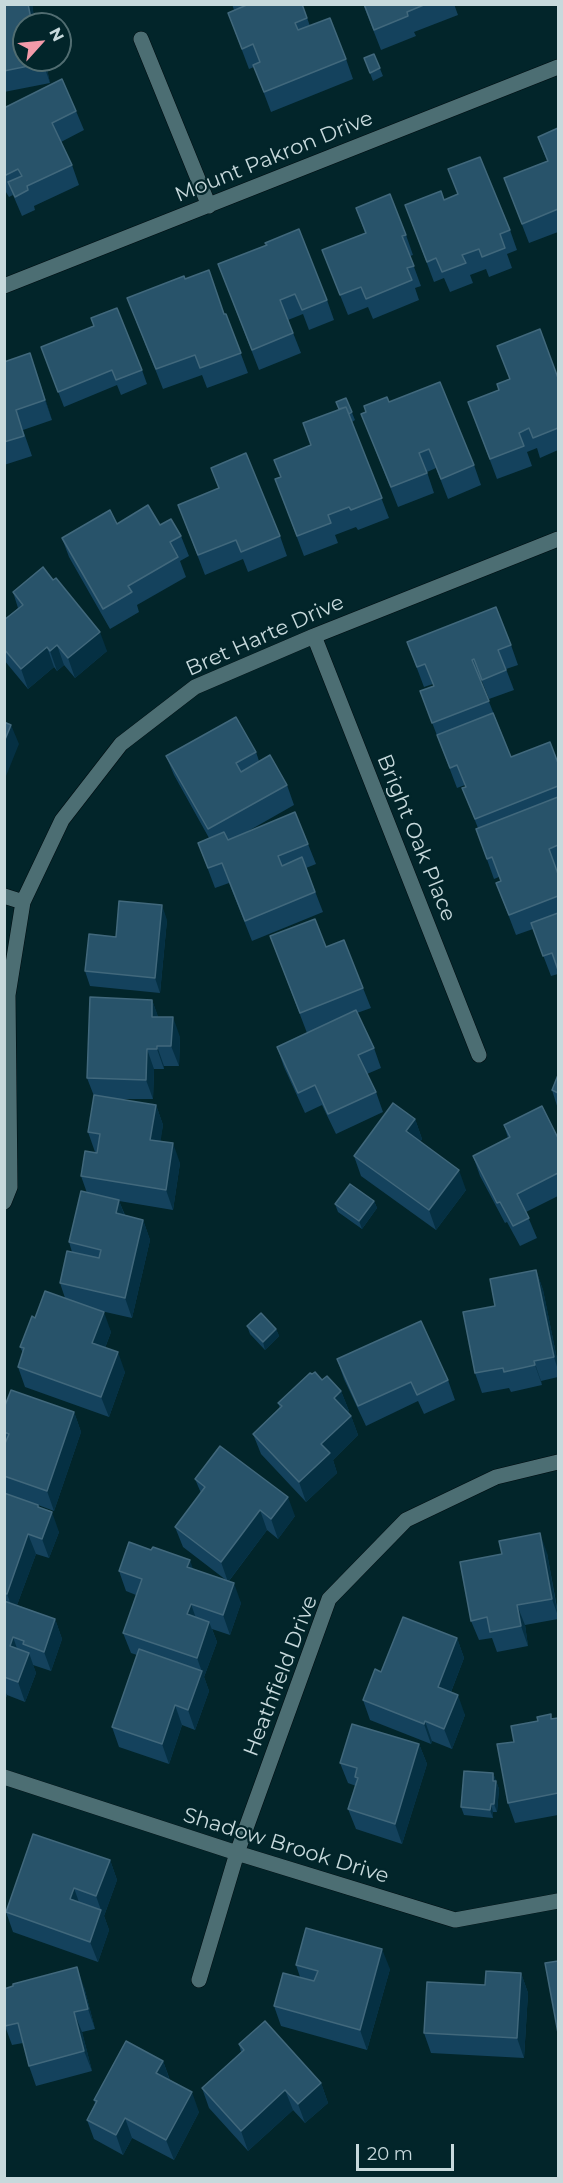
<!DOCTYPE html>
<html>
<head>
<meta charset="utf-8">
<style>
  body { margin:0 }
  #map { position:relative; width:563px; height:2183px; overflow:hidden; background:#02252a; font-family:Montserrat,sans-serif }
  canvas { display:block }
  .frame { position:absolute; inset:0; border:6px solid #c7d9dc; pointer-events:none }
  .north { position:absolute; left:12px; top:12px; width:60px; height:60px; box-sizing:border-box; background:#02252a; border:2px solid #516d71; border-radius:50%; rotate:63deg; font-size:16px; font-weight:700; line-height:24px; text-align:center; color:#c7d9dc }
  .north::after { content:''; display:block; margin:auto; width:21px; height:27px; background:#f39aa9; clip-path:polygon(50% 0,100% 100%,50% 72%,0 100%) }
  .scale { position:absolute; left:356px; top:2144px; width:98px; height:27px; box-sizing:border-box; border:3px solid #c7d9dc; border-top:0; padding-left:8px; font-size:18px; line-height:21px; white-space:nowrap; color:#c7d9dc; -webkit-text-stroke:4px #02252a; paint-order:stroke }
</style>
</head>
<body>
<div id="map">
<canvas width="563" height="2183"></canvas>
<div class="frame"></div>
<div class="north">N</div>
<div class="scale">20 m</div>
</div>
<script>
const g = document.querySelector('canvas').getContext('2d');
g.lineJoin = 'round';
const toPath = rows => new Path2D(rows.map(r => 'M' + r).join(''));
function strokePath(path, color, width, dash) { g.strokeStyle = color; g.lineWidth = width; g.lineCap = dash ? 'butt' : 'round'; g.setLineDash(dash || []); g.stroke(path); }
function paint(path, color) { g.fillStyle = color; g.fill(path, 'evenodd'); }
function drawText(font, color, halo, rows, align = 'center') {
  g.font = font + ' Montserrat,sans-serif'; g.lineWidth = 4.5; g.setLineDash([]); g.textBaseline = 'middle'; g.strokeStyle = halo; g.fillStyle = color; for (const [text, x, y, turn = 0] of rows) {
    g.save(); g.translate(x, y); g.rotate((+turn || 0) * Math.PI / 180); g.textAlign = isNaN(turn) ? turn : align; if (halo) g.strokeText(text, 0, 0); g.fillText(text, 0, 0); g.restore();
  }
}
const minor = toPath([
  [141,39,209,206],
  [4,286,558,67],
  [314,636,479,1055],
  [4,896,23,902],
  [4,1202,10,1187,8,995,23,902,62,820,121,744,195,687,314,636,558,539],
  [4,1777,237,1853,455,1920,558,1901],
  [199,1980,237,1853,329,1599,406,1520,496,1477,558,1462]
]);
strokePath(minor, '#000d11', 16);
strokePath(minor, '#4c6e73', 15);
paint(toPath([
  [4,4,32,4,35,24,24,60,45,60,50,83,4,92],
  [232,4,302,4,310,26,346,59,353,79,271,112,254,67,249,69,228,13,234,10],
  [363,4,454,4,458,15,414,32,416,36,381,50],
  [374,54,383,76,373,81,364,58],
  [4,108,76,111,84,130,61,142,72,165,79,185,34,206,35,210,22,216,13,195,9,197,4,189],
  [558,128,558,232,529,243,504,178,547,161,538,137],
  [444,200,510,230,517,250,507,254,512,268,489,277,486,269,470,275,473,283,450,292,444,278,434,282,405,205],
  [356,208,406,235,413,255,410,256,421,286,415,288,419,300,373,319,368,307,348,315,322,250,365,233],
  [218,264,327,300,334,320,309,330,303,314,288,320,301,353,259,370],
  [185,279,224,314,226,314,248,373,207,388,202,375,163,389,127,298],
  [91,318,142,370,147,384,121,395,117,385,64,407,41,347,94,326],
  [30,353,52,420,23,430,32,456,4,465,4,362],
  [558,378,558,450,540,458,537,448,527,452,532,466,497,479,468,402],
  [346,398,355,420,352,422,389,518,358,530,356,527,335,535,338,543,304,556,275,479,281,477,311,445,339,409],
  [389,402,474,465,481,485,448,499,436,468,427,472,434,493,398,507,361,414],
  [211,468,280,536,287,556,248,572,243,559,205,575,178,505,219,489],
  [117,524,160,525,181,536,189,556,180,561,186,577,137,605,139,612,110,629,69,557,62,538],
  [13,592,107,651,75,678,64,665,57,671,54,667,28,689,4,660,4,620,18,608],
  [407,642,511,645,518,665,506,669,514,690,489,699,481,679,480,679,511,757,558,763,558,868,556,869,558,874,558,974,551,976,533,929,516,935,496,883,501,882,499,877,494,879,476,829,478,828,462,788,465,787,465,785,457,788,420,691,433,686,433,684,424,687],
  [256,752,259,761,287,785,294,805,243,834,308,844,316,864,306,868,323,912,252,941,229,883,215,888,198,843,209,838,174,775,166,756],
  [167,920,160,993,90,986,85,971,116,937],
  [270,936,326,947,363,988,371,1008,357,1013,374,1048,381,1068,367,1074,376,1092,383,1112,336,1134,322,1105,305,1113,284,1067,277,1047,307,1033],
  [152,1000,158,1017,180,1037,179,1066,164,1066,164,1069,154,1069,153,1099,118,1099,156,1105,163,1125,160,1141,180,1163,173,1210,119,1201,125,1215,143,1220,150,1240,132,1318,101,1311,111,1332,105,1348,125,1372,109,1417,25,1387,18,1367,23,1353,20,1347,35,1318,65,1298,60,1283,72,1252,69,1242,87,1193,81,1176,95,1152,88,1132,94,1096,87,1078],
  [558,1075,558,1109,552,1090],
  [415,1119,422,1139,420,1142,466,1190,436,1230,361,1176,354,1156],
  [504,1125,558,1138,558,1196,526,1212,537,1238,520,1246,507,1222,505,1223,480,1176,473,1156,508,1138],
  [374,1201,377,1208,362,1229,338,1212,335,1204],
  [536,1270,543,1290,558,1364,558,1377,541,1381,542,1385,511,1392,509,1388,482,1393,475,1373,495,1306],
  [247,1326,276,1329,279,1336,265,1350,250,1334],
  [337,1359,448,1380,455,1400,424,1414,418,1401,366,1426,344,1379],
  [322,1380,341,1391,349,1411,348,1412,351,1416,358,1435,333,1460,337,1473,306,1502,261,1454,253,1434,280,1408,278,1403],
  [4,1408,74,1412,81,1432,54,1511,38,1505,59,1532,49,1558,36,1554,17,1605,55,1619,62,1639,51,1671,33,1665,36,1673,25,1702,7,1695,4,1702],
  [195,1479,295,1516,278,1539,267,1530,229,1581,241,1603,230,1635,212,1629,217,1642,204,1677,209,1691,195,1730,182,1725,169,1764,119,1747,112,1727,137,1655,131,1653,123,1633,136,1595,126,1591,119,1571,193,1569,226,1580,183,1547,175,1527,201,1493],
  [547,1553,558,1613,558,1619,525,1625,528,1646,497,1652,492,1638,479,1640,471,1621],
  [457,1638,464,1658,451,1692,465,1715,452,1749,432,1741,431,1744,370,1720,363,1700,381,1672],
  [558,1718,558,1815,515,1823,508,1803,514,1742,553,1719],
  [419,1744,427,1764,402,1844,356,1829,348,1809,356,1786,348,1783,340,1763],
  [493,1773,499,1789,497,1812,493,1812,493,1818,464,1815,461,1807],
  [110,1860,117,1880,104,1916,109,1930,98,1962,13,1932,6,1912],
  [296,1965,390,1969,367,2050,281,2026,274,2006,300,1977],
  [521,1973,528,1993,524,2058,431,2053,424,2033,485,1985],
  [84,1987,95,2029,82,2032,92,2071,36,2086,29,2066,23,2043,12,2045,5,2026],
  [239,2044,321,2083,328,2103,305,2123,293,2110,248,2151,209,2108,202,2088,241,2052],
  [163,2061,170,2080,199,2112,174,2160,132,2138,123,2155,94,2139,87,2120,95,2103,94,2100]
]), '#14425d');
paint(toPath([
  [28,4,32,4,35,24,32,24],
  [42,60,45,60,50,83,43,63],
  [30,353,37,373,52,420,45,400],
  [100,632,107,651,75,678,68,658],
  [57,645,64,665,57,671,50,651],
  [47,647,54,667,28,689,21,669],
  [11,725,19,744,4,781,4,742],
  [162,905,167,920,160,993,155,978],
  [152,1000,159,1019,152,1017],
  [173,1017,180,1037,179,1066,171,1046],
  [157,1046,164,1066,164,1069,157,1049],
  [147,1049,154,1069,153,1099,146,1080],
  [156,1105,163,1125,158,1159,150,1140],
  [415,1119,422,1139,413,1151,406,1131],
  [173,1143,180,1163,173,1210,166,1190],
  [459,1170,466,1190,436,1230,429,1210],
  [119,1200,126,1220,116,1213],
  [374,1201,377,1208,362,1229,359,1221],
  [143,1220,150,1240,132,1318,125,1298],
  [536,1270,543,1290,558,1364,558,1370,554,1357],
  [104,1312,111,1332,99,1363,92,1343],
  [276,1329,279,1336,265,1350,263,1342],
  [118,1352,125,1372,109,1417,101,1397],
  [534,1361,541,1381,542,1385,535,1365],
  [341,1391,349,1411,341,1418,334,1398],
  [74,1412,81,1432,54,1511,47,1491],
  [351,1416,358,1435,333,1460,337,1473,306,1502,299,1482,321,1444],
  [288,1497,295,1516,278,1539,271,1519],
  [260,1510,267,1530,228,1582,221,1562],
  [52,1512,59,1532,49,1558,42,1539],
  [540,1533,547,1553,558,1616,552,1599],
  [28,1534,36,1554,14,1613,7,1594],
  [190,1560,197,1580,187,1567],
  [234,1583,241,1603,230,1635,223,1615],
  [191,1604,198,1624,187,1614],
  [517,1605,525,1625,528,1646,521,1626],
  [55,1619,62,1639,51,1671,44,1652],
  [209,1622,217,1642,204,1677,209,1691,195,1730,188,1710,202,1672,197,1658],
  [13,1637,20,1657,10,1646],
  [457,1638,464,1658,445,1707,438,1687],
  [29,1653,36,1673,25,1702,18,1682],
  [4,1689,7,1695,4,1702],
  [458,1695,465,1715,452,1749,444,1729],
  [175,1705,182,1725,169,1764,162,1744],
  [425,1721,432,1741,431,1744,424,1724],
  [419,1744,427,1764,402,1844,395,1824],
  [493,1773,499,1789,497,1812,494,1804],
  [491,1804,493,1812,493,1818,490,1810],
  [110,1860,117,1880,104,1916,109,1930,98,1962,90,1942,101,1910,96,1896],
  [74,1888,81,1908,70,1899],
  [382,1949,390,1969,367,2050,360,2030],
  [77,1967,84,1987,95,2029,88,2009],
  [521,1973,528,1993,524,2058,517,2038],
  [74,2012,82,2032,92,2071,84,2051],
  [163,2061,170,2081,156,2073],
  [321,2083,328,2103,305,2123,298,2104],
  [285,2090,293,2110,248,2151,241,2131],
  [192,2092,199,2112,174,2160,166,2140],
  [125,2118,132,2138,123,2155,116,2135]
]), '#053043');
const building = toPath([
  [4,4,28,4,32,24,24,24,24,60,42,60,43,63,4,71,4,4],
  [249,4,302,4,307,18,295,23,298,30,330,18,346,59,264,92,253,65,260,62,253,44,242,49,228,13,249,4],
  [364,4,426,4,407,12,408,16,374,30,364,4],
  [374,54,380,68,370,73,364,58,374,54],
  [62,79,76,111,52,123,72,165,27,186,28,190,15,197,8,182,22,176,18,169,4,176,4,108,62,79],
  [558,128,558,209,522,224,504,178,548,161,538,137,558,128],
  [480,157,510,230,500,234,505,248,482,257,479,249,462,255,466,263,442,272,436,258,427,262,405,205,441,191,444,200,458,194,448,169,480,157],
  [390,194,406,235,402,236,414,266,407,268,412,280,366,299,361,287,340,295,322,250,366,233,356,208,390,194],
  [299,229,327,300,302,310,295,294,280,300,293,333,252,350,218,264,267,245,265,243,299,229],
  [209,270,224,314,226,314,241,353,200,368,195,355,156,369,127,298,184,276,185,279,209,270],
  [117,308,142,370,116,380,112,370,58,392,41,347,94,326,91,318,117,308],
  [540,329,558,378,558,428,533,438,529,428,519,433,524,446,490,459,468,402,499,390,497,384,510,379,497,346,540,329],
  [30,353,45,400,16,410,24,436,4,442,4,362,30,353],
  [440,382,474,465,441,479,429,449,419,453,427,473,391,487,361,414,366,412,364,406,387,397,389,402,440,382],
  [346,398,352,412,349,414,346,407,339,409,336,402,346,398],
  [346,407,382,498,351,510,349,507,328,515,331,523,297,536,275,479,281,477,274,460,311,445,303,423,346,407],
  [246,453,280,536,241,552,236,540,198,555,178,505,219,488,211,468,246,453],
  [148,505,160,525,171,519,181,536,170,542,178,557,128,586,132,592,103,609,62,538,110,510,117,524,148,505],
  [43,567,53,580,56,578,100,632,68,658,57,645,50,651,47,647,21,669,4,649,4,620,23,605,13,592,43,567],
  [496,607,511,645,498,650,506,670,482,680,474,659,472,660,489,701,432,723,420,691,434,686,425,664,417,667,407,642,496,607],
  [493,713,511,757,550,742,558,763,558,786,475,819,462,788,466,787,457,765,450,768,437,735,493,713],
  [236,717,256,752,236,763,241,772,270,755,287,785,208,829,166,756,236,717],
  [4,722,11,725,4,742,4,722],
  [558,797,558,845,549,849,558,874,558,896,509,915,496,883,501,881,492,857,487,859,476,829,558,797],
  [295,812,308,844,278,856,282,866,302,857,315,892,245,921,222,863,208,868,198,843,224,832,228,840,295,812],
  [119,901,162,905,155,978,85,971,89,934,116,937,119,901],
  [558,913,558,970,552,953,543,956,531,923,558,913],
  [315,919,326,947,344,940,363,988,300,1013,270,936,315,919],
  [90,997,152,1000,152,1017,173,1017,171,1046,157,1046,157,1049,147,1049,146,1080,87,1078,90,997],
  [356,1010,374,1048,358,1055,376,1092,328,1114,315,1085,298,1093,277,1047,356,1010],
  [558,1075,558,1093,552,1090,558,1075],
  [94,1095,156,1105,150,1140,173,1143,166,1190,81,1176,85,1151,97,1153,100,1134,88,1132,94,1095],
  [393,1103,415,1119,406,1131,459,1170,429,1210,354,1156,393,1103],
  [542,1106,558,1138,558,1173,517,1194,529,1218,513,1226,500,1202,497,1203,473,1156,510,1137,504,1125,542,1106],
  [350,1184,374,1201,359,1221,335,1204,350,1184],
  [81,1191,119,1200,116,1213,143,1220,125,1298,60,1283,67,1251,99,1258,101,1250,69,1242,81,1191],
  [536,1270,554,1357,534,1361,535,1365,504,1372,503,1368,475,1373,463,1312,495,1306,490,1279,536,1270],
  [45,1291,104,1312,92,1343,118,1352,101,1397,18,1367,24,1348,20,1347,32,1316,35,1318,45,1291],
  [261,1313,276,1329,263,1342,247,1326,261,1313],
  [421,1321,448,1380,417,1395,411,1382,358,1406,337,1359,421,1321],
  [315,1372,322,1380,327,1376,341,1391,334,1398,351,1416,321,1444,330,1453,299,1482,253,1434,282,1406,278,1403,310,1373,312,1374,315,1372],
  [11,1390,74,1412,47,1491,4,1476,4,1446,9,1434,4,1432,4,1408,11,1390],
  [220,1446,288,1497,271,1519,260,1510,221,1562,175,1527,205,1487,195,1479,220,1446],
  [4,1493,38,1505,38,1507,52,1512,42,1539,28,1534,7,1594,4,1593,4,1493],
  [540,1533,552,1599,517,1605,521,1626,490,1632,487,1617,471,1621,460,1562,502,1554,499,1541,540,1533],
  [129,1542,151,1550,153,1547,190,1560,187,1567,234,1583,223,1615,191,1604,187,1614,209,1622,197,1658,123,1633,142,1579,119,1571,129,1542],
  [4,1601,55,1619,44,1652,23,1644,24,1641,13,1637,10,1646,29,1653,18,1682,4,1677,4,1601],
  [403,1617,457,1638,438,1687,458,1695,444,1729,425,1721,424,1724,363,1700,375,1669,381,1672,403,1617],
  [139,1649,202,1671,188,1710,175,1705,162,1744,112,1727,139,1649],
  [551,1714,551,1719,558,1718,558,1793,508,1803,497,1744,514,1742,511,1726,538,1721,537,1717,551,1714],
  [352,1724,419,1744,395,1824,348,1809,358,1778,355,1777,357,1768,340,1763,352,1724],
  [464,1771,493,1773,493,1781,496,1781,494,1804,491,1804,490,1810,461,1807,464,1771],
  [33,1834,110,1860,96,1896,74,1888,70,1899,101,1910,90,1942,6,1912,33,1834],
  [306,1928,382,1949,360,2030,274,2006,283,1973,314,1981,318,1971,296,1965,306,1928],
  [558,1961,558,2033,545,1963,558,1961],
  [77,1967,88,2009,74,2012,84,2051,29,2066,18,2023,5,2026,4,1989,13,1986,13,1984,77,1967],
  [486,1971,521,1973,517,2038,424,2033,427,1982,485,1985,486,1971],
  [265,2021,321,2083,298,2104,285,2090,241,2131,202,2088,244,2050,239,2044,265,2021],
  [126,2041,163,2061,156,2073,192,2092,166,2140,125,2118,116,2135,87,2120,97,2101,94,2100,126,2041]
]);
paint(building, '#28536a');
strokePath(building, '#41687c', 1.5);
drawText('21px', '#c7d9dc', '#02252a', [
  ["Mount Pakron Drive",274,157,-22],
  ["Bret Harte Drive",265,636,-24],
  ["Bright Oak Place",416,838,68],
  ["Heathfield Drive",281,1676,-69],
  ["Shadow Brook Drive",286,1846,17]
]);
</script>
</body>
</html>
